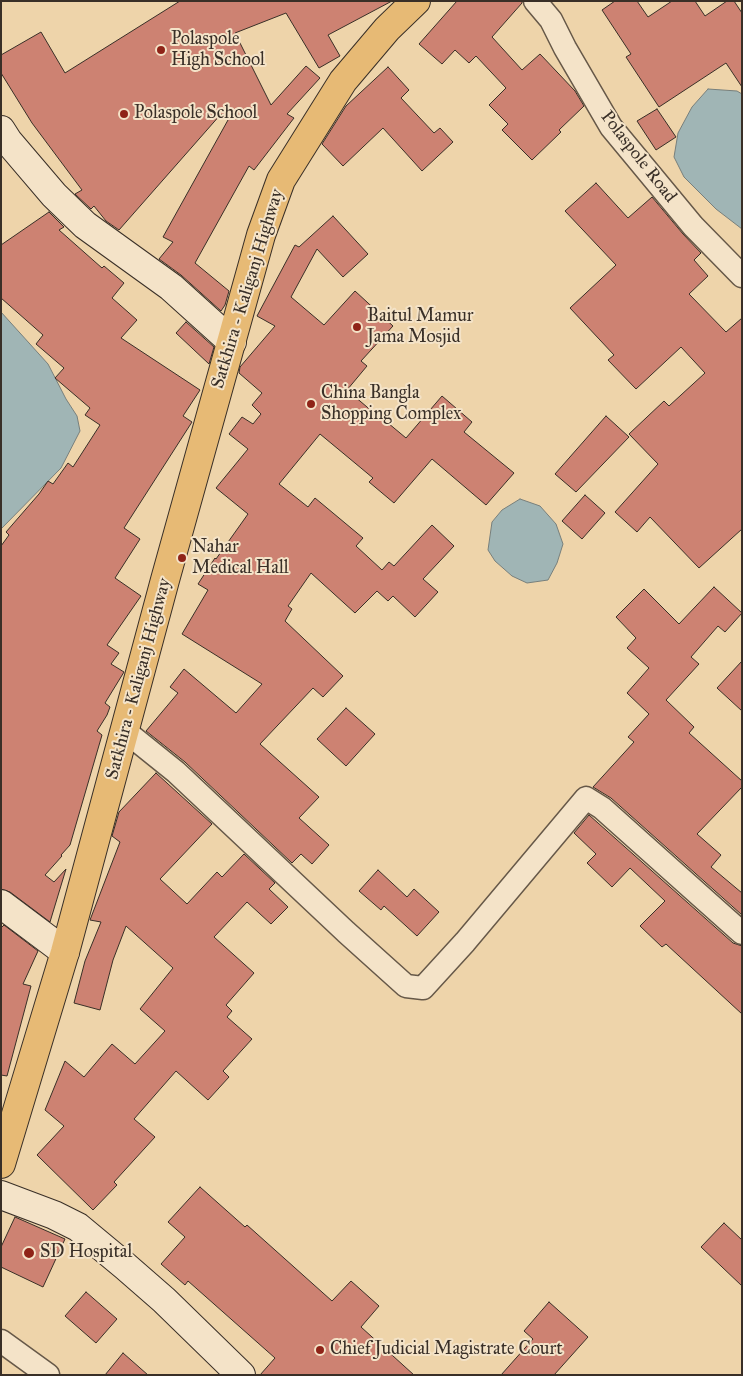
<!DOCTYPE html>
<html>
<head>
<meta charset="utf-8">
<style>
  body { margin:0 }
  #map { position:relative; width:743px; height:1376px; overflow:hidden; background:#eed4aa; font-family:"IM FELL Great Primer",serif }
  canvas { display:block }
  .frame { position:absolute; inset:0; border:2px solid #392f27; pointer-events:none }
</style>
</head>
<body>
<div id="map">
<canvas width="743" height="1376"></canvas>
<div class="frame"></div>
</div>
<script>
const g = document.querySelector('canvas').getContext('2d');
g.lineJoin = 'round';
function paint(path, color) { g.fillStyle = color; g.fill(path, 'evenodd'); }
const toPath = rows => new Path2D(rows.map(r => 'M' + r).join(''));
function strokePath(path, color, width, dash) { g.strokeStyle = color; g.lineWidth = width; g.lineCap = dash ? 'butt' : 'round'; g.setLineDash(dash || []); g.stroke(path); }
function drawText(font, color, halo, rows, align = 'center') {
  g.font = font + ' "IM FELL Great Primer",serif'; g.lineWidth = 4; g.setLineDash([]); g.textBaseline = 'middle'; g.strokeStyle = halo; g.fillStyle = color; for (const [text, x, y, turn = 0] of rows) {
    g.save(); g.translate(x, y); g.rotate((+turn || 0) * Math.PI / 180); g.textAlign = isNaN(turn) ? turn : align; if (halo) g.strokeText(text, 0, 0); g.fillText(text, 0, 0); g.restore();
  }
}
const water = toPath([
  [708,89,737,91,742,94,742,229,716,209,684,177,674,157,678,133,692,107,708,89],
  [1,312,48,364,66,399,77,416,80,431,61,468,1,529,1,312],
  [520,499,540,506,556,524,563,544,557,563,548,580,527,583,512,576,495,561,488,550,492,522,502,510,520,499]
]);
paint(water, '#a0b5b5');
strokePath(water, '#777f7c', 1);
const building = toPath([
  [180,1,392,1,328,35,340,56,319,68,286,13,235,33,271,105,306,66,320,78,287,114,294,118,254,170,249,166,195,263,229,291,225,305,221,311,181,275,159,259,173,242,163,237,228,120,221,114,119,230,106,221,94,206,91,209,75,194,82,190,32,123,1,73,1,55,41,32,65,73,180,1],
  [457,1,522,1,522,3,492,37,522,70,540,54,575,91,584,106,559,130,561,132,532,160,502,130,508,124,489,105,506,88,476,56,469,63,455,50,442,64,419,44,457,1],
  [615,1,637,1,648,17,672,1,695,1,705,16,727,1,734,1,742,13,742,87,726,63,659,107,626,57,631,54,602,10,615,1],
  [388,67,409,90,401,98,434,133,440,128,453,142,422,171,383,128,343,166,322,144,346,106,388,67],
  [657,109,676,137,656,150,637,121,657,109],
  [596,183,628,218,652,197,683,234,701,253,694,260,708,276,689,294,726,332,742,318,742,529,699,568,650,517,637,532,615,512,658,464,629,434,664,401,669,406,705,373,681,347,636,389,608,360,614,355,570,308,616,265,565,211,596,183],
  [49,212,64,227,59,230,102,268,104,266,124,283,112,298,137,320,121,338,200,390,183,416,192,422,124,528,140,539,115,578,141,596,107,645,119,653,111,664,124,672,105,703,110,707,107,715,97,731,102,735,70,845,61,855,62,856,45,875,54,882,66,869,50,922,10,892,1,889,1,546,9,535,6,532,39,494,48,481,53,484,68,463,73,467,100,425,85,415,90,408,55,378,64,368,36,344,43,335,1,298,1,245,49,212],
  [333,216,368,254,343,277,317,249,291,297,324,325,355,291,393,326,361,361,367,366,347,390,387,424,388,423,406,438,442,396,472,422,464,432,514,473,486,505,432,459,394,503,369,482,373,478,320,434,279,484,308,507,315,498,363,538,356,546,382,570,389,562,394,566,432,525,454,546,423,579,438,592,415,617,393,596,388,601,377,591,355,613,311,573,288,606,292,609,285,621,343,676,323,697,313,688,260,744,319,797,299,818,329,845,312,864,301,854,292,863,185,762,146,731,178,693,170,687,184,669,236,713,262,684,182,634,208,590,198,584,215,558,216,559,248,514,216,488,248,449,229,434,242,417,253,424,261,414,252,405,262,393,239,373,240,367,275,326,257,316,295,245,299,247,333,216],
  [186,322,214,347,209,364,176,333,186,322],
  [606,416,629,437,576,492,555,474,606,416],
  [585,495,605,513,582,539,562,521,585,495],
  [714,587,742,613,725,632,718,626,691,657,699,664,666,700,694,727,689,733,742,781,742,787,697,834,721,855,711,867,742,893,742,915,611,798,593,787,634,742,628,737,649,714,627,693,649,668,627,648,636,638,616,617,644,589,679,624,714,587],
  [742,661,742,711,717,688,742,661],
  [346,708,375,734,346,766,317,739,346,708],
  [156,773,212,824,160,879,187,904,217,872,222,877,244,854,275,883,269,889,288,907,271,924,247,902,214,937,254,973,226,1005,232,1011,227,1017,252,1039,223,1071,229,1077,208,1100,176,1071,134,1119,155,1137,114,1182,117,1185,93,1210,37,1155,64,1126,45,1110,65,1061,84,1077,112,1044,135,1064,165,1031,140,1009,173,968,126,926,113,960,100,1010,74,1003,85,961,101,922,90,920,120,842,112,836,119,812,156,773],
  [589,815,733,943,742,946,742,1014,666,944,662,947,640,926,665,901,630,868,612,887,587,863,596,854,574,833,589,815],
  [378,870,407,897,414,889,439,912,417,936,384,906,381,910,359,891,378,870],
  [4,925,38,951,23,984,31,986,7,1076,1,1075,1,928,4,925],
  [200,1187,245,1227,247,1225,332,1301,351,1281,379,1306,361,1327,414,1375,260,1375,275,1358,188,1281,185,1285,161,1264,185,1237,168,1222,200,1187],
  [15,1217,65,1239,43,1287,1,1267,1,1247,15,1217],
  [724,1223,742,1240,742,1286,701,1247,724,1223],
  [86,1292,117,1319,96,1343,65,1316,86,1292],
  [549,1302,588,1337,554,1375,501,1375,533,1339,524,1331,549,1302],
  [123,1353,148,1375,105,1375,123,1353]
]);
paint(building, '#cd8272');
strokePath(building, '#392f27', 1);
const street = toPath([
  [535,1,551,20,565,48,611,127,693,226,742,276],
  [125,731,176,772,346,932,406,986,423,988,465,942,586,798,602,808,742,933],
  [1,1341,48,1375]
]);
const secondary = toPath([
  [1,130,8,141,54,195,85,225,171,287,232,342],
  [1,904,65,952],
  [1,1195,54,1215,78,1227,125,1266,164,1300,241,1375]
]);
const highway = toPath([
  [1,1164,65,952,165,580,261,235,281,180,343,81,387,29,416,1]
]);
strokePath(street, '#665848', 25);
strokePath(secondary, '#392f27', 30);
strokePath(highway, '#392f27', 30);
strokePath(street, '#f4e3c8', 22);
strokePath(secondary, '#f4e3c8', 28);
strokePath(highway, '#e7ba75', 28);
for (const [x, y, r, color] of [
  [161,50,5,"#8f2418"],
  [124,114,5,"#8f2418"],
  [357,327,5,"#8f2418"],
  [311,404,5,"#8f2418"],
  [182,558,5,"#8f2418"],
  [29,1253,6,"#8f2418"],
  [320,1350,5,"#8f2418"]
]) { const dot = new Path2D(); dot.arc(x, y, r, 0, 2 * Math.PI); g.fillStyle = color; g.fill(dot); strokePath(dot, '#f4e3c8', 2); }
drawText('18px', '#392f27', '#f4e3c8', [
  ["Polaspole",171,40],
  ["High School",171,61],
  ["Polaspole School",134,114],
  ["Baitul Mamur",367,317],
  ["Jama Mosjid",367,338],
  ["China Bangla",321,394],
  ["Shopping Complex",321,415],
  ["Nahar",192,548],
  ["Medical Hall",192,569],
  ["SD Hospital",40,1253],
  ["Chief Judicial Magistrate Court",330,1350]
], 'left');
drawText('18px', '#392f27', '#f4e3c8', [
  ["Polaspole Road",638,157,52],
  ["Satkhira - Kaliganj Highway",248,289,-73],
  ["Satkhira - Kaliganj Highway",139,679,-75]
]);
</script>
</body>
</html>
